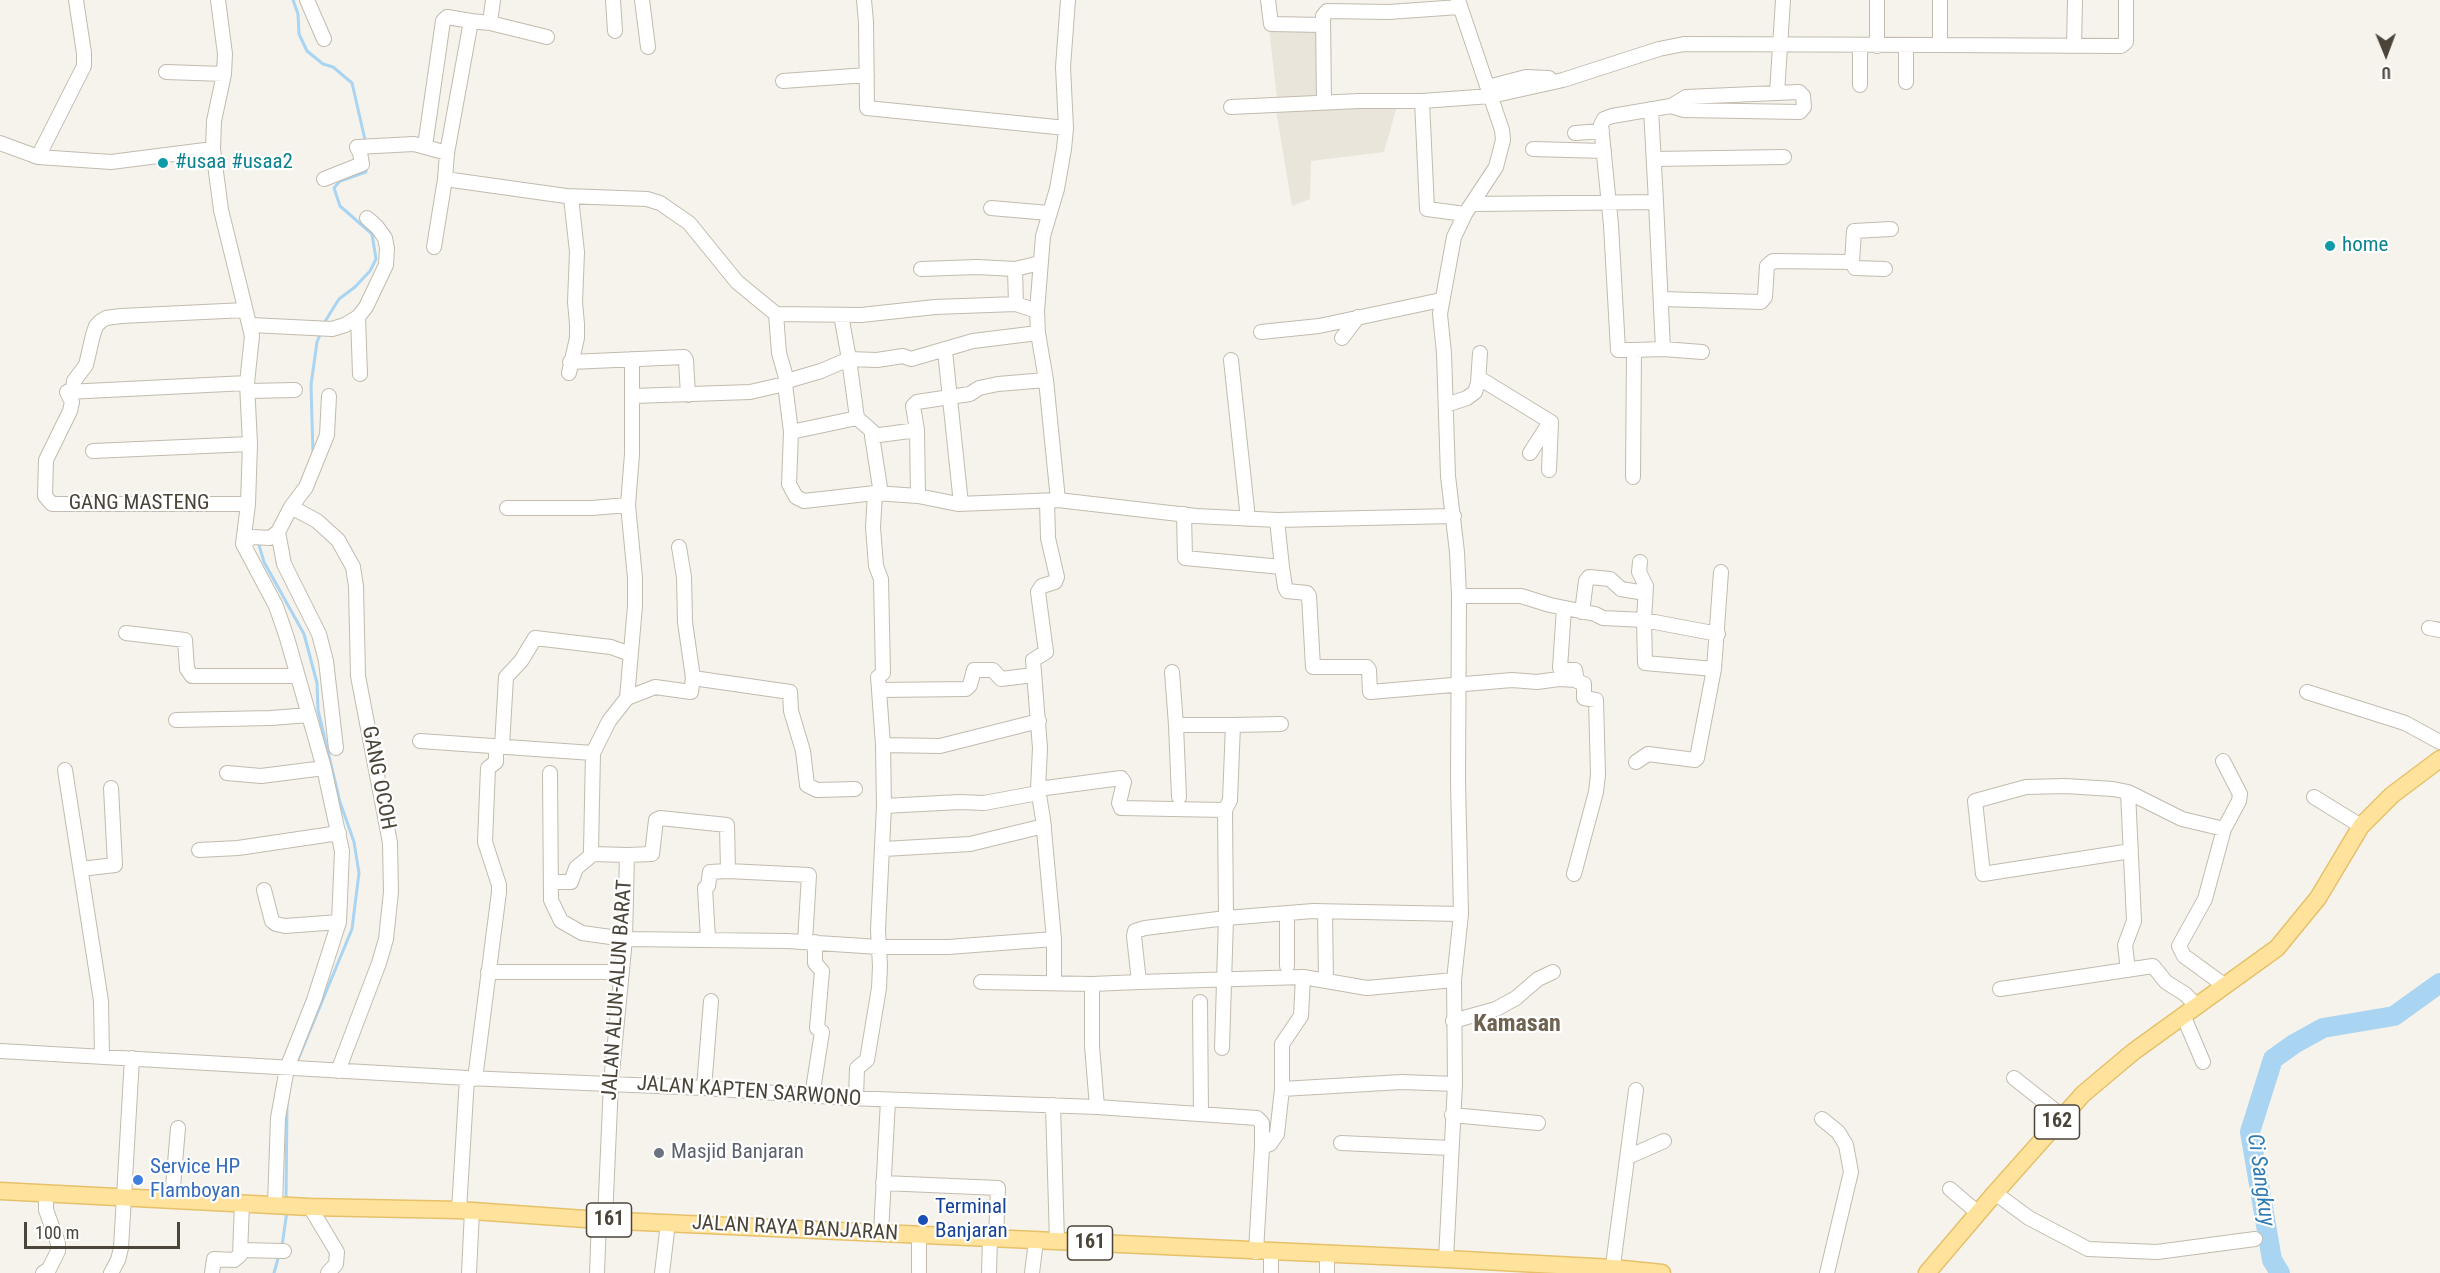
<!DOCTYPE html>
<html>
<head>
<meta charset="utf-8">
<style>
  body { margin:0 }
  #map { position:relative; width:2440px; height:1273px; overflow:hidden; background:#f6f3ec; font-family:"Roboto Condensed",sans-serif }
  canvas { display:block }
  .north { position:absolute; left:2356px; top:24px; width:60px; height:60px; -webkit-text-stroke:4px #fff; paint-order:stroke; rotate:179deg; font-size:16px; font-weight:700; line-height:24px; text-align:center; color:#4b4439 }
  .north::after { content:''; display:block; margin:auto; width:21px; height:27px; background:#4b4439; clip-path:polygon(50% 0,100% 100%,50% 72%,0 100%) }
  .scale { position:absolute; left:24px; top:1222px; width:156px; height:27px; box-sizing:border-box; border:3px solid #4b4439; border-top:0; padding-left:8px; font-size:18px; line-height:21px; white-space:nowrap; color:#4b4439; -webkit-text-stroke:4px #fff; paint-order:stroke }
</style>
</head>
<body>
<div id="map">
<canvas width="2440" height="1273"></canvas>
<div class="north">U</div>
<div class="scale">100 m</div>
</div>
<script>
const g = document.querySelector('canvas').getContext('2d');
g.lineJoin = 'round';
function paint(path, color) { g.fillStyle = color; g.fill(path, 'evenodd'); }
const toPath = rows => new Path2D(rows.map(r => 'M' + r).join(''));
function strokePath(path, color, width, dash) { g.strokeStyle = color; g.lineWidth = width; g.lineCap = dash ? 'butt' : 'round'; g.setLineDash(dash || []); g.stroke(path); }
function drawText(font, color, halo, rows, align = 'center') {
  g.font = font + ' "Roboto Condensed",sans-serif'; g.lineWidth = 4.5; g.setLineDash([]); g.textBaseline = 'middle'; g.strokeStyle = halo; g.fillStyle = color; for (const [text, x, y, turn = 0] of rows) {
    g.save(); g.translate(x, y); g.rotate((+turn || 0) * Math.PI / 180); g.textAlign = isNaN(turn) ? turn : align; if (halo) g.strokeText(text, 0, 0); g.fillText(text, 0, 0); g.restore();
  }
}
paint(toPath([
  [1269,27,1317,30,1320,98,1277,99],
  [1397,106,1384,152,1311,161,1310,199,1292,206,1276,110]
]), '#eae5da');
strokePath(toPath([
  [293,0,298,14,299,34,307,51,323,64,333,67,352,83,366,144],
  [324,323,339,299,355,287,370,271,376,259,372,234,340,206,334,188,340,181,366,172,367,150],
  [313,454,311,385,317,342,321,332],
  [260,541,259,545,264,562,304,634,317,683,318,710,340,802,354,842,359,873,352,929,297,1062],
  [286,1199,287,1103],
  [282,1246,287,1211],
  [274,1273,279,1255]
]), '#a9d4f2', 3);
strokePath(toPath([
  [2280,1273,2272,1260,2250,1132,2273,1059,2294,1044,2323,1028,2394,1016,2440,983]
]), '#a9d4f2', 20);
const minor = toPath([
  [218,0,225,54,224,74,214,121,213,149,221,210,252,336,247,383,250,444,248,504,243,544,276,606,287,638,324,768,342,851,339,922,314,1000,287,1068,278,1118,275,1205],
  [307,0,324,39],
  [493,0,490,23,471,21,447,153,445,179,566,196,647,199,660,203,689,223,737,282,776,314,861,315,935,307,1016,304],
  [613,0,615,31],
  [642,0,648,47],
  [864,0,866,22,867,108,1066,128],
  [1268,0,1271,24,1323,25],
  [490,23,547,37],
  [1860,45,1860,85],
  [1940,45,2121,46,2126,42,2126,0],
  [1877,46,1877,0],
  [2074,46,2075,0],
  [166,72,224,74],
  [783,81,867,75],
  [1906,82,1906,45],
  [1488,87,1526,77,1549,78],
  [1777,93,1783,0],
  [1422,101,1427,209,1465,214],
  [1324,103,1323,16,1327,11,1389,12,1459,7],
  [1231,107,1359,101,1422,101,1491,96,1563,80,1659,49,1684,44,1940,45,1940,0],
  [1651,109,1656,202],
  [1575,133,1602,131],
  [0,143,38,157,111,162,213,149],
  [425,146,443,21,447,17,471,21],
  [1533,149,1604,151],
  [38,157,84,66,84,53,76,0],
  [1654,159,1784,157],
  [324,179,362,164,360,153,357,147,414,144,447,153],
  [1473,204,1656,202,1663,349,1702,352],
  [991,208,1049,213],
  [434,247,445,179],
  [1852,262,1854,231,1891,229],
  [921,269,977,267,1015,269,1040,263],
  [1015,269,1016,304,1037,311],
  [1662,299,1761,302,1765,297,1767,266,1773,261,1852,262,1855,268,1885,269],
  [245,310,121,316,106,318,101,321,96,326,93,335,86,365,74,381,73,389,67,392,72,402,70,411,46,460,45,496,52,504,248,504],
  [776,314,779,353,787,381],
  [841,315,849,359,821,371,787,381,785,384,791,432,789,484,796,497,804,501,875,493,918,496,958,504,1058,500],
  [358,317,360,374],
  [251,325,332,329,345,325,358,317,366,307,386,265,387,248,385,238,377,227,367,218],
  [1261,332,1319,326,1441,300],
  [1038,333,1037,311,1043,236,1057,189,1064,149,1066,128,1063,67,1068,0],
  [1342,338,1358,317],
  [1634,350,1618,350,1611,225,1601,125,1604,119,1612,116,1671,106,1684,110,1800,112,1804,107,1803,96,1799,92,1686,97,1671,106],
  [945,351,961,504],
  [1231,360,1248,519],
  [570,362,684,357,686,360,688,395],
  [569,373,577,338,577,324,575,302,577,252,571,197],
  [1479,378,1551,422,1549,470],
  [1046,380,998,384,979,388,970,394,917,402,913,406,917,430,872,436,872,431,857,418,849,359,877,360,903,356,911,359,973,341,1038,333,1046,380,1058,500,1196,516,1277,520,1454,516],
  [248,391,295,390],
  [67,392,247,383],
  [633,396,750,392,785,384],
  [1446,405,1467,398,1475,392,1478,383,1480,353],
  [917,430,918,496],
  [791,432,857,418],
  [872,436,881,494],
  [93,451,250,444],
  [1530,453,1550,422],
  [1633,477,1634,350,1663,349],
  [875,493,873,527,876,566,881,579,883,673,878,677,879,690,966,689,970,685,974,670,993,670,1001,679,1034,675],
  [291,507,317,521,338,540,353,567,356,586,358,676,390,843,391,892,386,939,379,963,338,1071],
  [507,508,592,508,628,505],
  [1184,514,1185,558,1282,567,1285,587,1287,591,1307,593,1309,596,1313,667,1367,667,1369,670,1370,692,1512,680,1537,682,1559,679,1577,680],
  [1277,520,1282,567],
  [278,532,284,564,319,634,326,661,336,748],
  [243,544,252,537,270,538,278,532,291,507,306,487,327,435,329,396],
  [1640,562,1639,572,1646,586,1644,620,1718,634],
  [1459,596,1521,596,1550,605,1595,614,1603,618,1644,620,1645,663,1714,669],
  [1564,608,1560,668,1562,670,1575,670,1577,681,1584,684,1584,698,1596,700,1598,775,1596,792,1574,874],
  [1582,612,1586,581,1589,577,1610,579,1621,589,1645,593],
  [2429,628,2440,630],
  [126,633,185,640,187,669,192,676,296,676],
  [1172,672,1176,725,1233,725],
  [693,678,790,692,791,711,803,751,807,785,817,790,855,789],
  [2307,692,2405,723,2440,742],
  [627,698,635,606,635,578,628,505,632,454,632,359],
  [176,720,271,718,309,715],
  [1176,725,1179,797],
  [420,741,593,753,591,851,593,854,627,855,625,939,611,1083,605,1219],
  [883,745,940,746,1039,721],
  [502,746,506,677,521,661,535,638,611,647,630,654],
  [593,753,609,721,627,698,655,687,691,692,693,678,685,622,684,577,679,547],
  [2223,761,2240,794,2239,801,2224,829,2205,899,2179,946,2184,956,2224,985],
  [1636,762,1648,754,1695,760,1697,758,1714,669,1721,572],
  [65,770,101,1001,102,1056],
  [227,773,261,776,324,768],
  [550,773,551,900,561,921,582,933,625,939,787,941,879,947,948,947,1054,939,1054,982],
  [1038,789,1040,748,1033,660,1046,652,1038,592,1042,586,1055,582,1057,577,1048,538,1047,501],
  [2128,792,2134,921,2125,945,2128,970],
  [2314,797,2361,826],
  [884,806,960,802,984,803,1038,793],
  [1225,810,1230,800,1233,725,1281,724],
  [884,849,970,844,1044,826],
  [199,850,238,848,339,833],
  [2131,851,1983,874,1975,801,2026,787,2065,786,2113,789,2128,792,2182,819,2224,829],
  [627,855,652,854,656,820,660,818,727,825,728,871,710,872,708,886,705,888,708,939],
  [81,869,115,865,111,788],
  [728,871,809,875,805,942],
  [551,882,571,882,576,868,593,854],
  [264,890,272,921,276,924,285,926,339,922],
  [1325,912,1326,981],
  [1287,914,1287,966],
  [1054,939,1043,819,1038,789,1121,778,1124,782,1119,803,1121,808,1225,810,1226,918,1222,1048],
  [488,972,621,972],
  [981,982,1092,984,1092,1046,1097,1107],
  [1139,982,1303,977,1367,988,1454,980],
  [1092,984,1139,982,1134,936,1135,931,1145,928,1226,918,1313,911,1461,914],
  [2000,989,2153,966,2166,982,2185,994,2196,1005],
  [1200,1002,1201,1113],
  [2183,1015,2203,1062],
  [1453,1021,1496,1009,1516,998,1538,979,1553,972],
  [0,1051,467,1078,704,1088,848,1098,1097,1107,1257,1118,1262,1123,1262,1147,1256,1252],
  [2014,1078,2062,1116],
  [475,1079,499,892,499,885,485,842,488,768,496,762,496,746],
  [704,1088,711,1001],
  [1282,1089,1402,1082,1455,1084],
  [812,1096,822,1032,817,1028,822,971,815,963,815,942],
  [856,1098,857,1068,867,1060,879,988,880,966,878,930,884,806,883,745,879,690],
  [1053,1105,1057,1241],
  [1452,1115,1538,1123],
  [1822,1119,1838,1132,1846,1145,1851,1172,1827,1273],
  [1341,1143,1450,1148],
  [1262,1147,1270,1144,1277,1134,1282,1089,1282,1044,1301,1016,1303,977],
  [1628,1157,1664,1141],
  [883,1183,998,1188,996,1239],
  [1950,1189,1978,1213],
  [1995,1193,2029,1218,2088,1249,2157,1252,2255,1239],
  [172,1199,178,1128],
  [310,1207,337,1252,336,1264,328,1273],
  [459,1210,467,1078],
  [881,1233,888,1100],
  [919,1235,919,1273],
  [241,1250,284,1251],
  [1446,1259,1455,1084,1454,980,1461,914,1458,781,1459,596,1457,552,1448,476,1444,353,1440,314,1454,237,1465,214,1496,167,1503,140,1502,130,1458,0],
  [43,1273,49,1269,58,1251,58,1243,46,1210,46,1193],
  [111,1273,118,1260,121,1248,132,1058],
  [212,1273,214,1259,234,1260,240,1255,242,1203],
  [469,1273,472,1211],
  [597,1273,599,1220],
  [662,1273,668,1223],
  [989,1273,990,1239],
  [1032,1273,1036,1241],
  [1271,1273,1271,1252],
  [1327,1273,1327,1254],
  [1612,1273,1636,1090]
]);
const major = toPath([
  [0,1191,310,1207,459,1210,599,1220,1446,1259,1613,1268,1662,1273],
  [1927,1273,1995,1193,2083,1094,2133,1052,2277,948,2318,898,2361,826,2392,795,2440,759]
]);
strokePath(minor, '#c2bbae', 16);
strokePath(major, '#e6c16a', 19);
strokePath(minor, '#fff', 14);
strokePath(major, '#ffe39c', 16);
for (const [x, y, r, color] of [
  [163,163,6,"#0f9aa8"],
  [2330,246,6,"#0f9aa8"],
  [659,1153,6,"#6b7280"],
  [138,1180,6,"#3f7fe0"],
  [923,1220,6,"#1a4fb4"]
]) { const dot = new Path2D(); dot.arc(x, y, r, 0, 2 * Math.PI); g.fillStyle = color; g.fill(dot); strokePath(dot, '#fff', 2); }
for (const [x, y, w] of [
  [2057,1122,45],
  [609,1220,45],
  [1090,1243,45]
]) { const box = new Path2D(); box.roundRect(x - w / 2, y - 17, w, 34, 4.5); g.fillStyle = '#fff'; g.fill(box); strokePath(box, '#4b4439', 1.5); }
drawText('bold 20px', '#4b4439', null, [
  ["162",2057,1122],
  ["161",609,1220],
  ["161",1090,1243]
]);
drawText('21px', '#0d838f', '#fff', [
  ["#usaa #usaa2",175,163],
  ["home",2342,246]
], 'left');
drawText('21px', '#4b4439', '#fff', [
  ["GANG MASTENG",139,504],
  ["GANG OCOH",378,778,79],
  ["JALAN ALUN-ALUN BARAT",618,990,-86],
  ["JALAN KAPTEN SARWONO",749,1092,4],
  ["JALAN RAYA BANJARAN",795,1229,3]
]);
drawText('21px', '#5b616d', '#fff', [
  ["Masjid Banjaran",671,1153]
], 'left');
drawText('21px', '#366cbe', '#fff', [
  ["Service HP",150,1168],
  ["Flamboyan",150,1192]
], 'left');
drawText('21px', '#164399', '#fff', [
  ["Terminal",935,1208],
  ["Banjaran",935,1232]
], 'left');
drawText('italic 22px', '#2e7ab2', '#fff', [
  ["Ci Sangkuy",2260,1180,82]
]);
drawText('bold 24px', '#6e6250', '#fff', [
  ["Kamasan",1517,1025]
]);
</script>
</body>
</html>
